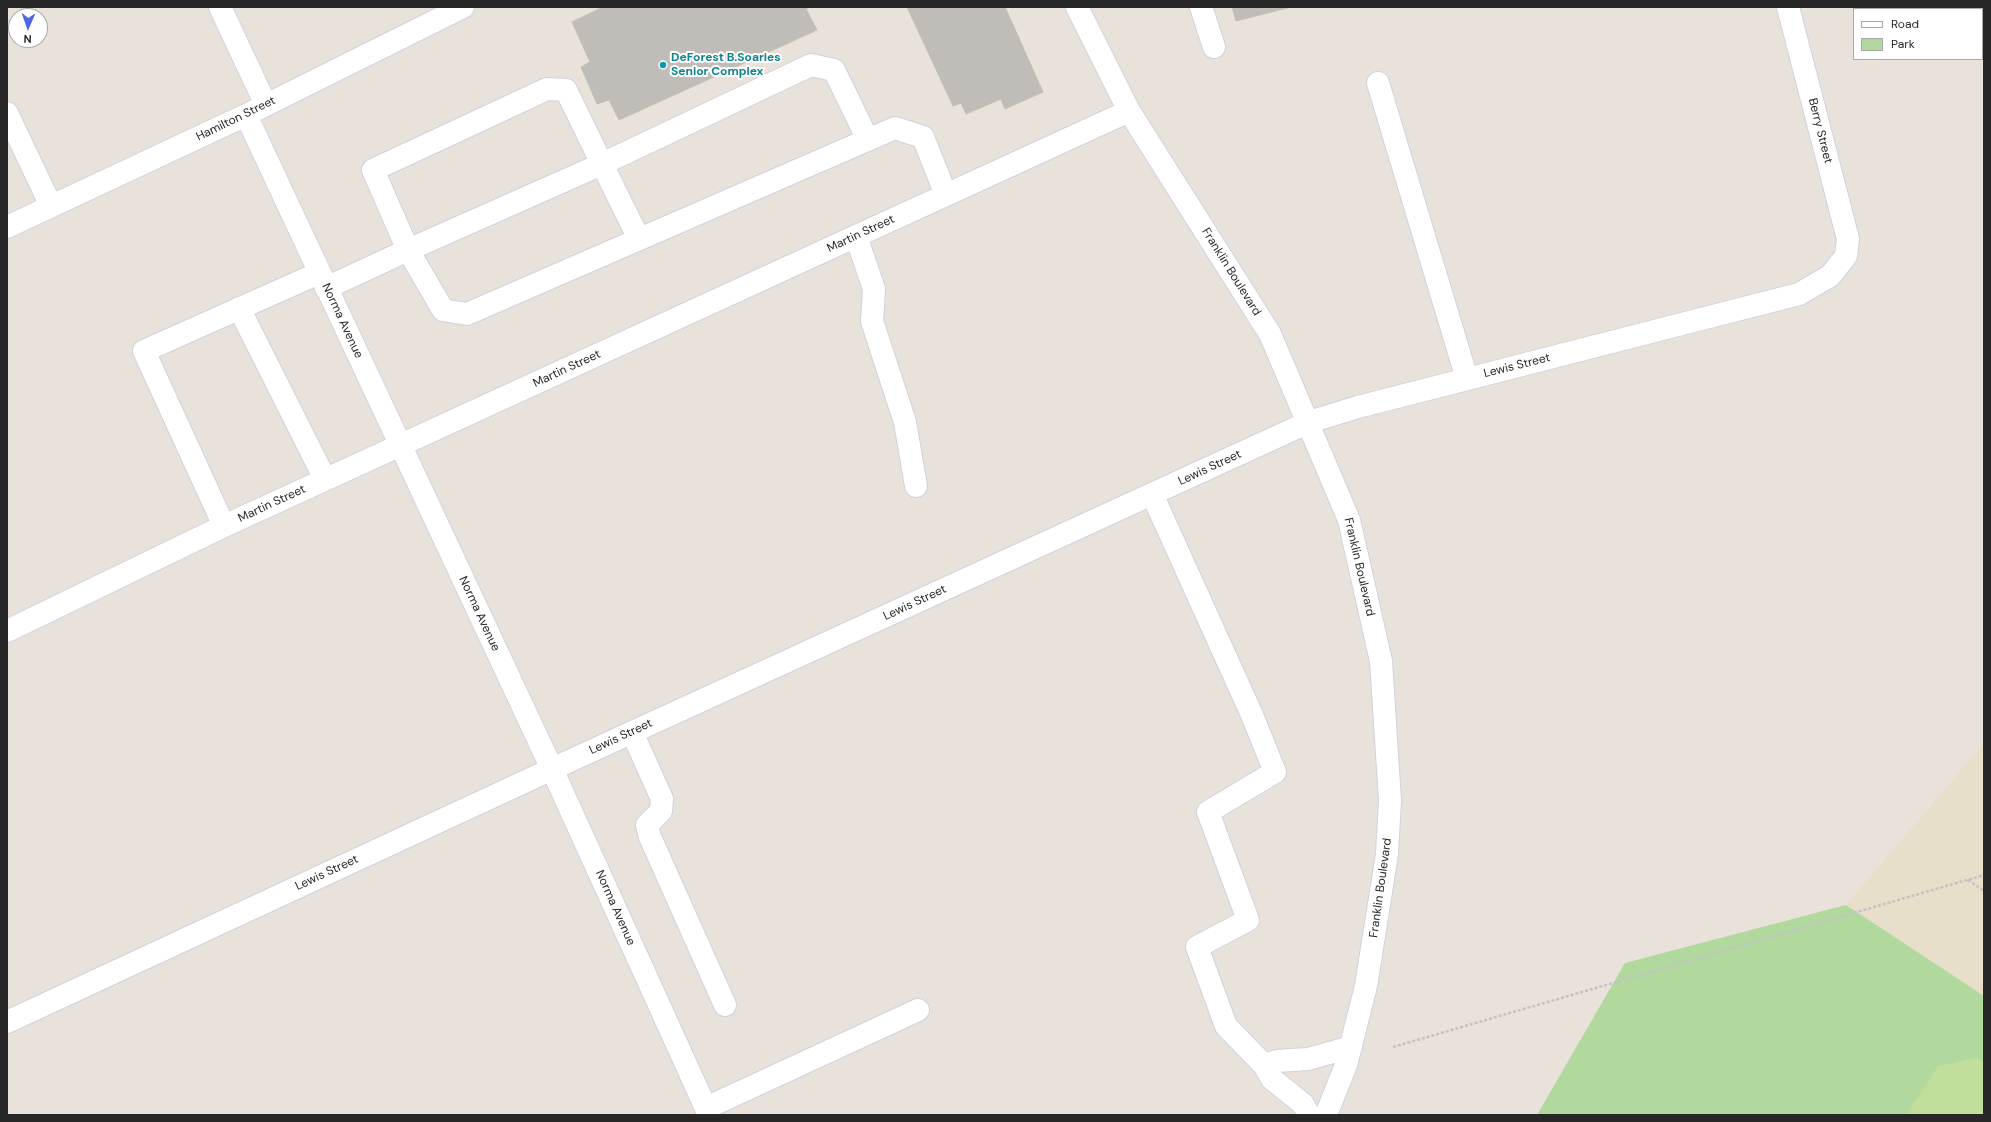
<!DOCTYPE html>
<html>
<head>
<meta charset="utf-8">
<style>
  body { margin:0 }
  #map { position:relative; width:1991px; height:1122px; overflow:hidden; background:#e8e2da; font-family:"DM Sans",sans-serif }
  canvas { display:block }
  .frame { position:absolute; inset:0; border:8px solid #272727; pointer-events:none }
  .legend { position:absolute; left:1853px; top:8px; width:130px; height:52px; box-sizing:border-box; background:#fff; border:1px solid #a9a9a9; margin:0; padding:5px 7px; list-style:none; font-size:12px; color:#272727 }
  .legend li { display:flex; align-items:center; gap:8px; height:20px }
  .legend b { width:20px; border:1px solid #a9a9a9 }
  .north { position:absolute; left:8px; top:8px; width:40px; height:40px; box-sizing:border-box; background:#fff; border:1px solid #a9a9a9; border-radius:50%; rotate:182deg; font-size:11px; font-weight:700; line-height:16px; text-align:center; color:#272727 }
  .north::after { content:''; display:block; margin:auto; width:14px; height:18px; background:#4d68e2; clip-path:polygon(50% 0,100% 100%,50% 72%,0 100%) }
</style>
</head>
<body>
<div id="map">
<canvas width="1991" height="1122"></canvas>
<div class="frame"></div>
<ul class="legend">
<li><b style="height:5px;background:#fff"></b>Road</li>
<li><b style="height:11px;background:#b1d89d"></b>Park</li>
</ul>
<div class="north">N</div>
</div>
<script>
const g = document.querySelector('canvas').getContext('2d');
g.lineJoin = 'round';
function paint(path, color) { g.fillStyle = color; g.fill(path, 'evenodd'); }
const toPath = rows => new Path2D(rows.map(r => 'M' + r).join(''));
function strokePath(path, color, width, dash) { g.strokeStyle = color; g.lineWidth = width; g.lineCap = dash ? 'butt' : 'round'; g.setLineDash(dash || []); g.stroke(path); }
function drawText(font, color, halo, rows, align = 'center') {
  g.font = font + ' "DM Sans",sans-serif'; g.lineWidth = 4; g.setLineDash([]); g.textBaseline = 'middle'; g.strokeStyle = halo; g.fillStyle = color; for (const [text, x, y, turn = 0] of rows) {
    g.save(); g.translate(x, y); g.rotate((+turn || 0) * Math.PI / 180); g.textAlign = isNaN(turn) ? turn : align; if (halo) g.strokeText(text, 0, 0); g.fillText(text, 0, 0); g.restore();
  }
}
paint(toPath([
  [1984,743,1984,1115,1537,1115,1625,963,1846,905]
]), '#e8dfcb');
paint(toPath([
  [1846,905,1984,996,1984,1115,1537,1115,1625,963]
]), '#b1d89d');
paint(toPath([
  [1977,1058,1984,1063,1984,1115,1906,1115,1938,1066]
]), '#c1de9a');
const building = toPath([
  [603,7,810,7,806,9,817,30,619,120,609,100,597,104,581,67,590,62,572,22,603,7],
  [907,7,1005,7,1043,92,1005,109,1001,99,966,114,961,103,953,106,907,7],
  [1232,7,1291,7,1236,21,1232,7]
]);
paint(building, '#c0bcb7');
strokePath(building, '#c3beb4', 1);
const minor = toPath([
  [220,7,266,105],
  [1077,7,1129,111,1270,334,1349,520,1381,661,1390,800,1387,854,1366,986,1346,1065,1326,1115],
  [1201,7,1214,47],
  [1378,83,1467,379],
  [7,113,51,206],
  [246,115,552,769,709,1115],
  [7,227,246,115,463,7],
  [856,236,874,289,872,321,905,422,916,486],
  [639,239,602,164,566,90,547,89,373,170,408,250,602,164,811,65,834,70,868,140],
  [326,288,408,250,443,310,467,314,895,128,923,137,946,195],
  [239,308,325,479],
  [1152,494,1252,715,1275,772,1208,812,1248,920,1197,947,1226,1026,1264,1065,1272,1079,1303,1104,1309,1115],
  [224,526,144,351,319,273],
  [7,631,224,526,1129,111],
  [632,732,662,799,661,811,647,825,650,837,725,1005],
  [7,1022,552,769,1309,422,1358,407,1799,294,1830,276,1846,256,1848,239,1788,7],
  [1264,1065,1277,1061,1308,1059,1351,1047],
  [706,1108,918,1010]
]);
strokePath(minor, '#d0d2de', 24);
strokePath(toPath([
  [1968,880,1984,891],
  [1393,1047,1984,875]
]), '#c3c3c3', 2.5, [3, 2]);
strokePath(minor, '#fff', 22);
for (const [x, y, r, color] of [
  [663,65,4,"#0f9aa8"]
]) { const dot = new Path2D(); dot.arc(x, y, r, 0, 2 * Math.PI); g.fillStyle = color; g.fill(dot); strokePath(dot, '#fff', 1.5); }
drawText('bold 12px', '#0d838f', '#fff', [
  ["DeForest B.Soaries",671,58],
  ["Senior Complex",671,72]
], 'left');
drawText('12px', '#272727', '#fff', [
  ["Hamilton Street",236,119,-26],
  ["Berry Street",1820,131,76],
  ["Martin Street",861,234,-25],
  ["Franklin Boulevard",1231,272,58],
  ["Norma Avenue",342,321,65],
  ["Lewis Street",1517,366,-14],
  ["Martin Street",567,369,-25],
  ["Lewis Street",1210,468,-25],
  ["Martin Street",272,504,-25],
  ["Franklin Boulevard",1359,567,77],
  ["Lewis Street",915,603,-25],
  ["Norma Avenue",479,614,65],
  ["Lewis Street",621,737,-25],
  ["Lewis Street",327,873,-25],
  ["Franklin Boulevard",1381,888,-82],
  ["Norma Avenue",615,908,66]
]);
</script>
</body>
</html>
